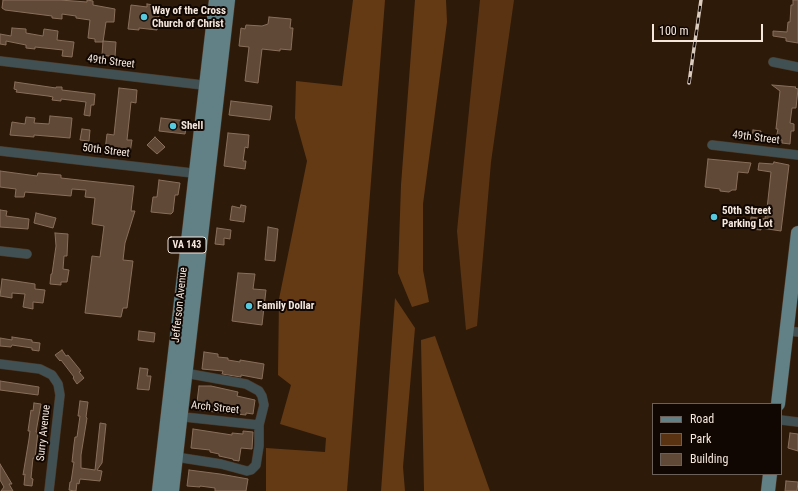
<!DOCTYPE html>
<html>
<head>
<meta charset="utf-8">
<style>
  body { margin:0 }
  #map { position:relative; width:798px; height:491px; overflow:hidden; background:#2e1a09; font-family:"Roboto Condensed",sans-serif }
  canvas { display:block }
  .legend { position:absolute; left:652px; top:403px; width:130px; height:72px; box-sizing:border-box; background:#100703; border:1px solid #6c615a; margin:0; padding:5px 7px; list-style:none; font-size:12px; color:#f5e7dc }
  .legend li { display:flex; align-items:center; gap:8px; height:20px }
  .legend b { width:20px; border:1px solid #6c615a }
  .scale { position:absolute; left:652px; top:24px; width:111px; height:18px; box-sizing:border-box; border:2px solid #f5e7dc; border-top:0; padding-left:5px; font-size:12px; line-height:14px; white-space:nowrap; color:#f5e7dc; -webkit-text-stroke:3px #100703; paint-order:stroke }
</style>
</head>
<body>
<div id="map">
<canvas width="798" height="491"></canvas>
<ul class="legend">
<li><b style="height:5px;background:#628187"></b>Road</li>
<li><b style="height:11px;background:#5a3412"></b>Park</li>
<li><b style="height:11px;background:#604937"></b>Building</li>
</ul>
<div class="scale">100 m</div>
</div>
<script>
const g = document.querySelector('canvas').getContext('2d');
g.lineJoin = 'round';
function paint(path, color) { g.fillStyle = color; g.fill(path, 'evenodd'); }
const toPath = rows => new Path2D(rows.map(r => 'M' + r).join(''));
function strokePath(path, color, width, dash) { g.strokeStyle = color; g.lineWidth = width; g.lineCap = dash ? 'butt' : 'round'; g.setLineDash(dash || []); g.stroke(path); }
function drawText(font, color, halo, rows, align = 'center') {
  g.font = font + ' "Roboto Condensed",sans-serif'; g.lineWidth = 4; g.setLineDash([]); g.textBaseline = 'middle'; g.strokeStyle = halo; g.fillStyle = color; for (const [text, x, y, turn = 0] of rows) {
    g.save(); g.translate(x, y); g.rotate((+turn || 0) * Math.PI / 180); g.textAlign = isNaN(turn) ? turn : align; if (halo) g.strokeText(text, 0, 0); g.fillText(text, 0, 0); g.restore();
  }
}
paint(toPath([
  [480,0,514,0,491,162,477,326,466,330,457,231]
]), '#5a3412');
paint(toPath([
  [353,0,385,0,347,491,266,491,266,448,325,452,326,438,280,424,291,385,278,375,279,299,307,161,295,118,296,81,342,86],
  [415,0,446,0,447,22,423,204,423,270,429,302,412,307,398,273,401,185],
  [395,298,415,328,403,467,405,491,381,491],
  [435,336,490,491,424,491,421,340]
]), '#643a15');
const building = toPath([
  [3,0,60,0,87,2,87,0,93,1,93,5,115,9,114,22,106,22,103,42,95,42,95,39,88,38,90,20,76,18,76,16,62,14,62,19,52,18,52,16,5,10,2,8,3,0],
  [793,0,798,0,798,43,786,41,786,38,773,36,773,31,787,32,788,22,790,22,791,5,793,5,793,0],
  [147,4,160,6,157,30,139,28,139,30,128,29,131,5,147,7,147,4],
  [269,17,291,19,290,28,293,28,291,50,280,49,280,51,262,49,258,83,245,81,249,47,239,46,241,28,245,29,246,25,262,26,268,24,269,17],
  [12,28,26,29,26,33,43,36,44,29,58,31,57,40,74,42,72,57,62,56,63,50,35,47,35,49,26,48,26,45,6,41,6,45,0,44,0,34,11,36,12,28],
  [103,41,116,42,115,57,102,55,103,41],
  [15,82,56,88,56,87,62,87,62,90,95,94,94,105,91,105,90,116,84,115,86,102,61,99,61,101,52,100,53,97,48,96,16,92,17,90,14,89,15,82],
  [772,85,796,87,795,88,798,89,796,108,792,108,790,123,794,124,794,131,791,131,790,144,782,143,782,140,776,139,778,129,776,129,780,91,772,85],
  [119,88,137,90,136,103,131,102,127,140,132,140,130,153,105,150,107,134,114,135,119,88],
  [231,101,272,106,270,120,229,115,231,101],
  [50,116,72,118,70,138,34,135,34,137,10,135,12,122,25,124,26,117,35,118,34,123,49,124,50,116],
  [161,118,187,121,185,134,159,131,161,118],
  [82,129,90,130,89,141,80,140,82,129],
  [753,130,761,131,760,139,752,138,753,130],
  [228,133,249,135,248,148,245,147,243,161,246,161,245,169,224,166,228,133],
  [155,137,165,147,157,154,147,145,155,137],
  [708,159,751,163,748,173,738,172,736,190,732,190,729,192,720,191,720,189,705,187,708,159],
  [774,162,789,165,781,231,761,228,761,230,750,229,751,217,765,219,766,209,767,209,771,172,758,170,759,163,773,164,774,162],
  [0,171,37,176,38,173,61,175,61,178,134,186,131,211,135,211,125,243,123,260,133,261,127,308,123,308,121,317,85,313,92,256,100,257,104,226,92,224,95,198,85,197,86,190,72,189,71,196,25,192,24,197,15,197,16,189,0,187,0,171],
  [159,180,180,183,178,195,175,195,173,212,171,214,151,212,153,197,157,197,159,180],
  [241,205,246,206,244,222,230,220,232,206,240,208,241,205],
  [0,210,7,211,6,216,29,219,28,229,0,227,0,210],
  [36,213,56,218,53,228,34,223,36,213],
  [268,227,278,229,275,261,265,260,268,227],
  [217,228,231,230,230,239,224,238,224,245,215,244,217,228],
  [55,233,68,234,67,256,64,256,63,269,69,270,67,282,61,282,61,285,50,284,51,274,52,274,56,246,55,233],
  [238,273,255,274,253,289,266,290,262,325,232,321,238,273],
  [2,279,35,284,35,289,45,290,43,303,33,302,33,309,23,307,25,294,12,293,12,298,0,296,2,279],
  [139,331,155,333,154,342,138,340,139,331],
  [12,337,32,340,32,342,40,343,39,351,32,350,32,348,12,345,11,347,0,346,0,338,12,340,12,337],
  [62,350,66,356,68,355,81,371,79,372,84,378,77,384,73,378,74,377,61,360,60,361,55,355,62,350],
  [204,352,218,354,218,357,228,358,228,360,240,362,240,360,264,364,262,379,241,375,241,377,222,374,223,371,202,369,204,352],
  [140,368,148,369,147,376,151,376,149,390,137,389,140,368],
  [0,381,39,387,38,395,0,390,0,381],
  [199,386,211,386,238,392,237,396,255,400,253,414,246,413,246,415,196,410,199,386],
  [80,401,88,402,86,417,87,418,81,455,81,468,95,470,100,423,106,424,102,463,97,470,102,471,100,481,80,479,79,484,77,483,76,491,74,491,69,490,70,482,71,482,74,462,72,462,74,444,75,437,77,437,80,416,78,416,80,401],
  [34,403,41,404,36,432,38,432,35,458,33,458,31,478,33,479,32,486,24,485,25,474,23,475,29,439,30,431,28,431,31,410,33,411,34,403],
  [193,429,232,435,232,433,243,434,243,431,253,432,252,449,241,448,239,461,233,460,233,459,219,456,219,454,210,452,210,450,191,448,193,429],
  [790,433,798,434,798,451,788,448,790,433],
  [0,464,12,484,9,484,13,491,1,491,4,487,0,480,0,464],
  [189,470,220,474,248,479,246,491,215,491,215,488,200,486,200,487,187,486,189,470],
  [786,481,798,482,797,491,785,491,786,481]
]);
paint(building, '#604937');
strokePath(building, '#886f5c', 1);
const street = toPath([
  [0,61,211,86],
  [773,62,798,67],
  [712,145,798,155],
  [0,151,201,174],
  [0,251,27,254],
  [787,331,798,332],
  [0,364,40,369,52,375,58,384,60,395,49,491],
  [175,416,259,425],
  [781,420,798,422],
  [176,457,221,464,247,471,251,470,256,465,259,446,259,425,264,405,262,396,259,391,246,384,185,373]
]);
const primary = toPath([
  [778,404,798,233],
  [159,491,216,0],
  [172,491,228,0],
  [768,491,770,474]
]);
strokePath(street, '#4a3727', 10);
strokePath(primary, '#4a3727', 15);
strokePath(street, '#415053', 9);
strokePath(primary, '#628187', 14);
const rail = toPath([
  [689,83,701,0]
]);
strokePath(rail, '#dbccc0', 3.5);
strokePath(rail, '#100703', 2, [6]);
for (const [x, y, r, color] of [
  [144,17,4,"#55cade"],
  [173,126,4,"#55cade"],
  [714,217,4,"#55cade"],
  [249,306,4,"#55cade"]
]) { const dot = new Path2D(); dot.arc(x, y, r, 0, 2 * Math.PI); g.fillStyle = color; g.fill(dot); strokePath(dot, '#100703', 1.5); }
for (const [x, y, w] of [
  [187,245,38]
]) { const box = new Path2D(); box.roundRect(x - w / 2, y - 8, w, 16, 3); g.fillStyle = '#100703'; g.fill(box); strokePath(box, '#f5e7dc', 1); }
drawText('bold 10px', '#f5e7dc', null, [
  ["VA 143",187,245]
]);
drawText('bold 11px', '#f5e7dc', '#100703', [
  ["Way of the Cross",152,11],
  ["Church of Christ",152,24],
  ["Shell",181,126],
  ["50th Street",722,211],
  ["Parking Lot",722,224],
  ["Family Dollar",257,306]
], 'left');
drawText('11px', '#f5e7dc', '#100703', [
  ["49th Street",111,62,7],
  ["49th Street",756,138,7],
  ["50th Street",106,151,7],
  ["Jefferson Avenue",180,305,-84],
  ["Arch Street",215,408,6],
  ["Surry Avenue",44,433,-84]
]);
</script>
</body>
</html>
